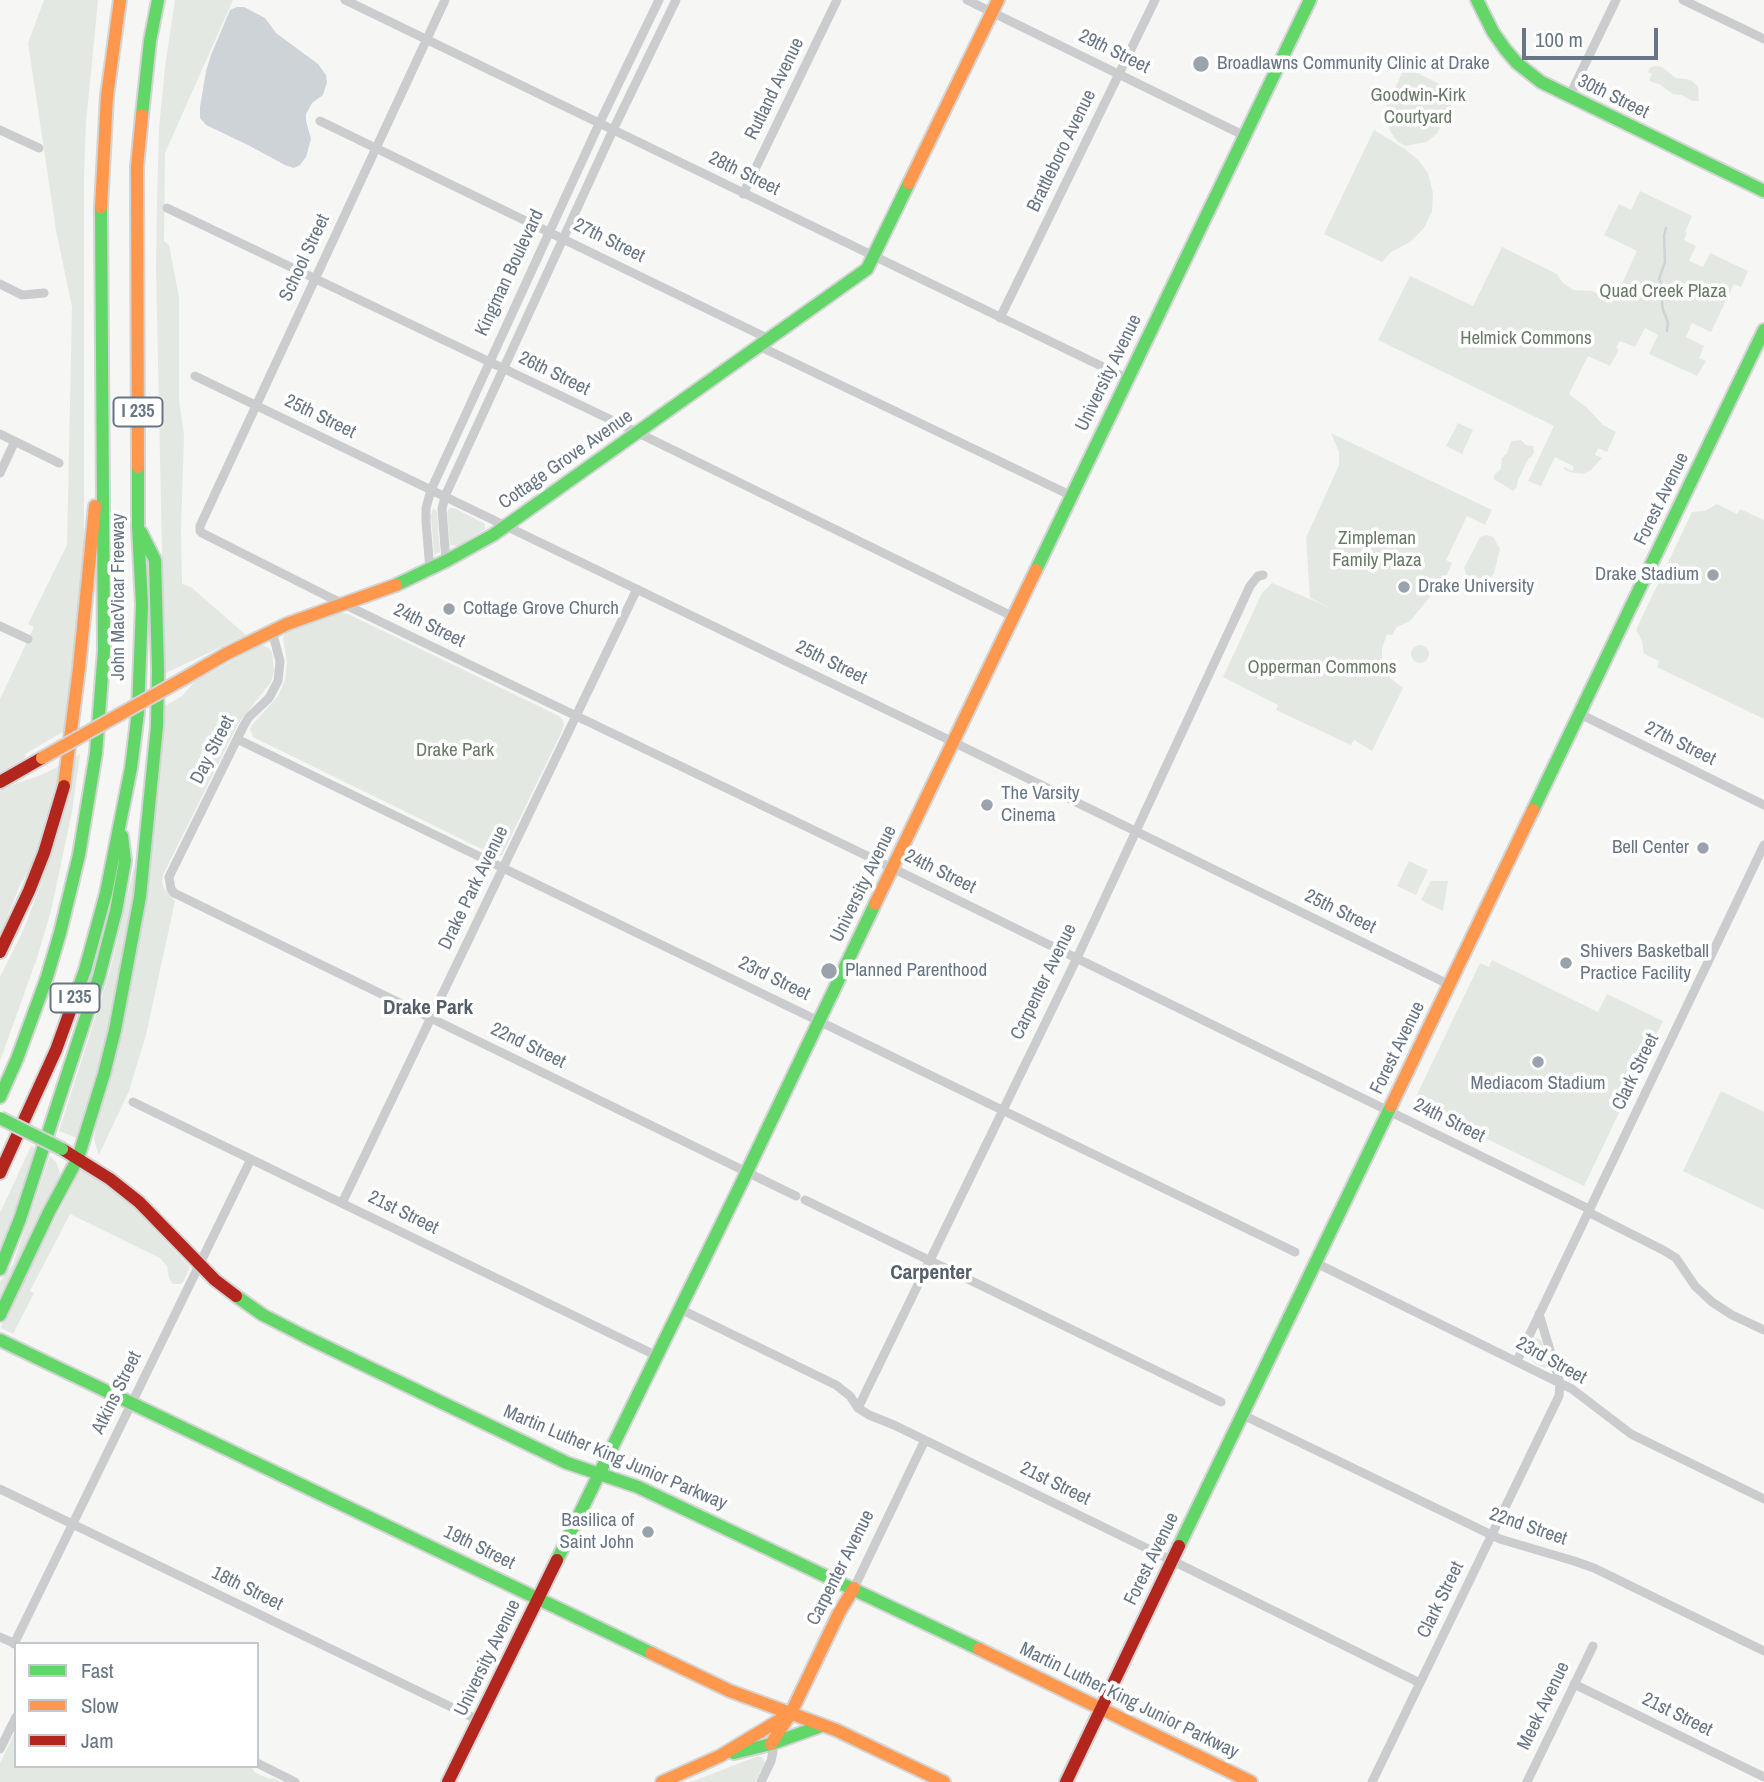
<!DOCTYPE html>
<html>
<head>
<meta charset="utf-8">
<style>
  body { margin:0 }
  #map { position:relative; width:1764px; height:1782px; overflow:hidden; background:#f6f6f5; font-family:"Archivo Narrow",sans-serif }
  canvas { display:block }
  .legend { position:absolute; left:14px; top:1642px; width:245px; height:126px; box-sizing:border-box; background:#fff; border:2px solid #c3c8ce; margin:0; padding:9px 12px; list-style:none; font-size:21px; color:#687584 }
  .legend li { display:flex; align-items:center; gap:14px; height:35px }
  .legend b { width:35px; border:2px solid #c3c8ce }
  .scale { position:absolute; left:1522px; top:28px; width:136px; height:32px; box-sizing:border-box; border:4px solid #687584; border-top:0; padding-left:9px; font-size:21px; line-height:24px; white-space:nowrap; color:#687584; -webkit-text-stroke:5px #fff; paint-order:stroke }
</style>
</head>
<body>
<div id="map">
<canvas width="1764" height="1782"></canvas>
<ul class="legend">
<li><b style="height:9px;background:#63d668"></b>Fast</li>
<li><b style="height:9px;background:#ff974d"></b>Slow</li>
<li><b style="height:9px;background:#b3261e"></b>Jam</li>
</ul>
<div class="scale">100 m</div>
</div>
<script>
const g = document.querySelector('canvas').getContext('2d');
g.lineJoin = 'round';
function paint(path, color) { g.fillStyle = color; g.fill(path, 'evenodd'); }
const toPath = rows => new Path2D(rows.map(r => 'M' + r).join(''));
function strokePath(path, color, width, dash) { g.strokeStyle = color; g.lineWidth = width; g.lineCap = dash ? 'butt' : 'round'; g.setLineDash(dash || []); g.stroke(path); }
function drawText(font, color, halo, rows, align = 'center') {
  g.font = font + ' "Archivo Narrow",sans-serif'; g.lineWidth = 7; g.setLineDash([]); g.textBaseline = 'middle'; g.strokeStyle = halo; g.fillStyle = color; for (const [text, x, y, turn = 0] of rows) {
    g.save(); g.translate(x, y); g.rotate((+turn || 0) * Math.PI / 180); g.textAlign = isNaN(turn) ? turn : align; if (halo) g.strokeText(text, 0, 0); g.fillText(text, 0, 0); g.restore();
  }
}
paint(toPath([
  [44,0,98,0,86,123,84,176,84,557,68,729,25,754,26,757,0,773,0,699,34,627,28,624,67,545,72,307,56,230,28,43],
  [175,0,233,0,165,153,164,241,169,245,179,297,179,400,184,435,181,530,182,584,191,587,246,635,166,673,162,552,156,267,157,202,159,128,165,67],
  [1408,61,1412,63,1410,69,1453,91,1457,85,1460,87,1437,134,1426,142,1406,146,1398,142,1390,131,1384,111],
  [1655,66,1662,67,1676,78,1687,79,1692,81,1698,87,1699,101,1692,101,1682,95,1673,94,1659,84,1649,81,1652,74,1648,72,1650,68],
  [1374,130,1405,149,1418,160,1428,173,1433,193,1432,211,1424,228,1410,242,1391,252,1382,262,1324,234],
  [1640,191,1692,216,1685,232,1687,233,1684,240,1696,246,1689,261,1703,267,1710,253,1748,271,1741,287,1734,284,1711,332,1692,323,1691,325,1686,337,1704,346,1699,358,1706,361,1697,376,1649,354,1658,335,1645,328,1635,347,1620,341,1616,348,1619,349,1610,366,1588,356,1569,394,1586,407,1603,425,1616,432,1607,452,1598,448,1595,455,1602,458,1591,470,1583,474,1570,472,1564,469,1564,467,1572,471,1574,468,1573,466,1555,457,1541,486,1528,481,1554,426,1378,340,1410,276,1473,306,1502,247,1557,274,1562,282,1573,290,1592,291,1614,301,1637,251,1604,235,1619,204,1631,210],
  [1458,423,1473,430,1462,454,1446,446],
  [1331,433,1492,510,1485,525,1467,516,1446,560,1452,563,1445,579,1410,621,1397,627,1392,635,1387,634,1382,648,1382,662,1390,678,1403,688,1372,751,1354,740,1351,745,1276,710,1278,705,1223,677,1262,593,1272,583,1333,609,1310,598,1306,538,1339,465,1339,452],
  [1521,440,1526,445,1533,446,1534,453,1532,456,1528,459,1518,480,1517,487,1513,491,1494,479,1494,475,1501,469,1502,458,1507,453,1510,444,1512,441],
  [1717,504,1737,514,1740,509,1764,520,1764,719,1657,667,1659,661,1644,654,1642,641,1636,630,1692,512,1705,511],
  [433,508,437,512,440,552,434,555,431,516],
  [449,508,454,508,485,524,485,529,458,546,450,545,447,513],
  [1487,535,1493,537,1500,549,1494,573,1489,580,1480,583,1471,579,1466,574,1464,568,1480,537],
  [339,613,348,614,559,716,563,720,564,725,562,731,502,855,499,857,496,856,253,737,250,729,252,725,278,696,285,680,287,663,283,638,285,634,293,629],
  '1411 654a9 9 0 1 1 18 0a9 9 0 1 1-18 0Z',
  [261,645,269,648,272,653,274,671,271,682,238,724,163,875,162,882,165,890,175,901,146,1035,129,1091,99,1155,94,1139,163,707,182,696,195,681],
  [149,746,137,877,109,1031,77,1138,59,1131,110,971,137,854],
  [80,754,72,812,51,911,37,958,0,1061,0,977,23,931,41,884,55,840,74,758],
  [61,765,55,795,40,851,19,887,0,936,0,791,5,787,41,775],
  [1409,861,1428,870,1416,895,1397,886],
  [1431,881,1448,881,1443,911,1421,900],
  [1492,960,1598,1012,1607,994,1663,1021,1584,1186,1413,1103,1480,963,1489,967],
  [1721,1091,1764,1112,1764,1210,1683,1171],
  [31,1146,36,1148,0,1254,0,1213],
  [50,1156,56,1162,60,1173,58,1184,0,1297,0,1282,13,1264],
  [81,1169,119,1195,139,1213,189,1266,189,1270,183,1282,180,1284,173,1284,169,1278,167,1266,160,1258,70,1214,30,1291,34,1293,13,1334,1,1328,3,1320],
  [1538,1338,1542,1341,1547,1363,1546,1368,1534,1363,1531,1354,1532,1344,1535,1339],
  [16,1730,16,1766,248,1766,253,1769,254,1772,269,1779,273,1778,281,1782,0,1782,0,1763],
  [758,1756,762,1757,765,1763,755,1782,691,1782]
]), '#e4e8e3');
paint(toPath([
  [237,7,244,7,265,18,276,33,318,64,326,75,327,82,323,95,312,103,306,114,306,121,311,139,306,157,300,165,294,168,285,165,248,145,206,125,200,118,200,107,206,71,211,55,230,10]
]), '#cdd3d7');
strokePath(toPath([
  [1666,228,1664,236,1665,262,1659,279,1665,290,1662,303,1663,310,1668,322,1667,331]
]), '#cdd3d7', 2.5);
const fast = toPath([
  [1477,0,1493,32,1505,49,1517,63,1541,82,1764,191],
  [142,115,150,41,158,0],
  [1036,570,1310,0],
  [396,585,446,561,493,535,867,269,909,183],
  [1533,810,1764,330],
  [73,1003,85,970,106,893,131,768,138,712,142,605,138,527,138,467],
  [0,1097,17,1059,47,977,60,933,79,855,96,753,104,650,101,207],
  [0,1269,20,1219,99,977,116,911,125,861,122,836],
  [236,1296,263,1315,306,1337,567,1463,638,1487,979,1649],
  [0,1315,49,1212,78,1158,104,1074,115,1030,140,897,157,726,158,670,155,560,141,532],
  [0,1340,651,1653],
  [1179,1546,1391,1106],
  [557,1560,742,1182,875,904],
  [734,1753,771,1744,821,1726]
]);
const slow = toPath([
  [909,183,998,0],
  [101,207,107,96,120,0],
  [138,467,137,167,142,115],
  [183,679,226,654,287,624,396,585],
  [64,786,79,668,95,506],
  [875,904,1036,570],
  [1391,1106,1533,810],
  [979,1649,1251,1782],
  [651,1653,730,1691,836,1730,944,1782],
  [771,1744,791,1713,839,1613,854,1588],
  [662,1782,720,1756,788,1715]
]);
const jam = toPath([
  [0,782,42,758],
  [0,952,29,891,44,853,64,786],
  [62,1149,110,1179,139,1202,215,1280,236,1296],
  [0,1173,56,1050,73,1003],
  [448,1782,557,1560],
  [1066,1782,1179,1546]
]);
strokePath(fast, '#d3d4d5', 16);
strokePath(slow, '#d3d4d5', 16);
strokePath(jam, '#d3d4d5', 16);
strokePath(toPath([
  [345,0,1128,379],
  [445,0,200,526,200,531,202,533,329,597,884,864,1589,1209],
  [967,0,1245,136],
  [1683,0,1764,39],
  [1569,97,1616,0],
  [320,121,769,339],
  [0,130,39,148],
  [743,194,837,0],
  [167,208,624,426,1014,617],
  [0,284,22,295,44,293],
  [1000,318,1155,0],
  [759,346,1072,496],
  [195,376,943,737,1450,985],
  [0,434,59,463],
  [0,473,15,441],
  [446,561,442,509,445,496,613,130,676,0],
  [430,570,426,522,426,508,431,490,599,124,659,0],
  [0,626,28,639],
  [272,631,280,661,278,681,269,698,249,717,243,727,169,877,171,889,174,893,796,1196],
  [1580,714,1764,805],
  [237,739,1295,1252],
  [133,1102,657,1356],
  [805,1200,1221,1402],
  [342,1203,637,589],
  [1588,1212,1663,1250,1676,1258,1695,1286,1712,1302,1732,1315,1764,1330],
  [1316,1263,1572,1389,1631,1434,1764,1499],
  [680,1309,836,1385,850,1396,858,1408,869,1415,894,1425,1173,1561,1420,1683],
  [1517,1361,1764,845],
  [858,1408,1077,958,1250,586,1258,576,1263,575],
  [1243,1415,1500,1539,1574,1561,1594,1568,1764,1651],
  [0,1489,478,1720],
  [854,1588,925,1440],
  [0,1637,16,1644],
  [14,1644,251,1159],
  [1574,1684,1764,1777],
  [0,1749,16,1717],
  [257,1763,295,1782],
  [761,1782,771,1761,773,1752,771,1744],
  [1372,1782,1559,1396,1560,1383,1539,1314],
  [1527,1782,1593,1646]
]), '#cbcccd', 9);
strokePath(fast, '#63d668', 12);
strokePath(slow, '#ff974d', 12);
strokePath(jam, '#b3261e', 12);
const fastBridge = toPath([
  [0,1118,62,1149]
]);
const slowBridge = toPath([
  [42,758,183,679]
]);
strokePath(fastBridge, '#d3d4d5', 16, []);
strokePath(slowBridge, '#d3d4d5', 16, []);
strokePath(fastBridge, '#63d668', 12);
strokePath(slowBridge, '#ff974d', 12);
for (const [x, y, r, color] of [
  [1201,64,9,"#9aa2ac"],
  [1713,575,7,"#9aa2ac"],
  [1404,587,7,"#9aa2ac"],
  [449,609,7,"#9aa2ac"],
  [987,805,7,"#9aa2ac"],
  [1703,848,7,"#9aa2ac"],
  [1566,963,7,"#9aa2ac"],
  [829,971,9,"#9aa2ac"],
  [1538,1062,7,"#9aa2ac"],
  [648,1532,7,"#9aa2ac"]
]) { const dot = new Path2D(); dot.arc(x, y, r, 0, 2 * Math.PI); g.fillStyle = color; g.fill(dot); strokePath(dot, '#fff', 2.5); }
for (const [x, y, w] of [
  [138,412,49],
  [75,998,49]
]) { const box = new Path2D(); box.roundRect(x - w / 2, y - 14.5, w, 29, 5); g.fillStyle = '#fff'; g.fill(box); strokePath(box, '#687584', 2); }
drawText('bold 18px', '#687584', null, [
  ["I 235",138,412],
  ["I 235",75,998]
]);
drawText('19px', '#687584', '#fff', [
  ["29th Street",1114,52,26],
  ["Rutland Avenue",775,89,-64],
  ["30th Street",1613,97,26],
  ["Brattleboro Avenue",1062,151,-64],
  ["28th Street",744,174,26],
  ["27th Street",609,241,26],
  ["School Street",305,258,-65],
  ["Kingman Boulevard",510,273,-65],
  ["University Avenue",1109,373,-64],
  ["26th Street",554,374,26],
  ["25th Street",320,417,26],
  ["Cottage Grove Avenue",566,460,-35],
  ["Forest Avenue",1662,499,-64],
  ["John MacVicar Freeway",119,597,-90],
  ["24th Street",429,626,26],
  ["25th Street",831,663,26],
  ["27th Street",1680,744,26],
  ["Day Street",213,750,-63],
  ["24th Street",940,872,26],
  ["University Avenue",864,884,-64],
  ["Drake Park Avenue",474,888,-64],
  ["25th Street",1340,912,26],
  ["23rd Street",774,979,26],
  ["Carpenter Avenue",1044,982,-64],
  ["22nd Street",528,1046,26],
  ["Forest Avenue",1398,1048,-64],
  ["Clark Street",1636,1072,-64],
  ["24th Street",1449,1121,26],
  ["21st Street",403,1213,26],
  ["23rd Street",1551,1361,29],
  ["Atkins Street",117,1393,-64],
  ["Martin Luther King Junior Parkway",615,1458,23],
  ["21st Street",1055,1484,26],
  ["22nd Street",1528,1527,19],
  ["19th Street",479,1548,26],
  ["Forest Avenue",1152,1559,-64],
  ["Carpenter Avenue",841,1568,-63],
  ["18th Street",247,1589,26],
  ["Clark Street",1441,1600,-64],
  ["University Avenue",488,1658,-64],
  ["Martin Luther King Junior Parkway",1129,1701,26],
  ["Meek Avenue",1544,1706,-64],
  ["21st Street",1677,1715,26]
]);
drawText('19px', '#687584', '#fff', [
  ["Broadlawns Community Clinic at Drake",1217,64],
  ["Drake Stadium",1699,575,"right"],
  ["Drake University",1418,587],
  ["Cottage Grove Church",463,609],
  ["The Varsity",1001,794],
  ["Cinema",1001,816],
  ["Bell Center",1689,848,"right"],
  ["Shivers Basketball",1580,952],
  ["Practice Facility",1580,974],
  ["Planned Parenthood",845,971],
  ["Mediacom Stadium",1538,1084,"center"],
  ["Basilica of",634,1521,"right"],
  ["Saint John",634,1543,"right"]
], 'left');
drawText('19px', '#697b66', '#fff', [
  ["Goodwin-Kirk",1418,96],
  ["Courtyard",1418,118],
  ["Quad Creek Plaza",1663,292],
  ["Helmick Commons",1526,339],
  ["Zimpleman",1377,539],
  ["Family Plaza",1377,561],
  ["Opperman Commons",1322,668],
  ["Drake Park",455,751]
]);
drawText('bold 21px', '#555f69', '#fff', [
  ["Drake Park",428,1008],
  ["Carpenter",931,1273]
]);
</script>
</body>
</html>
